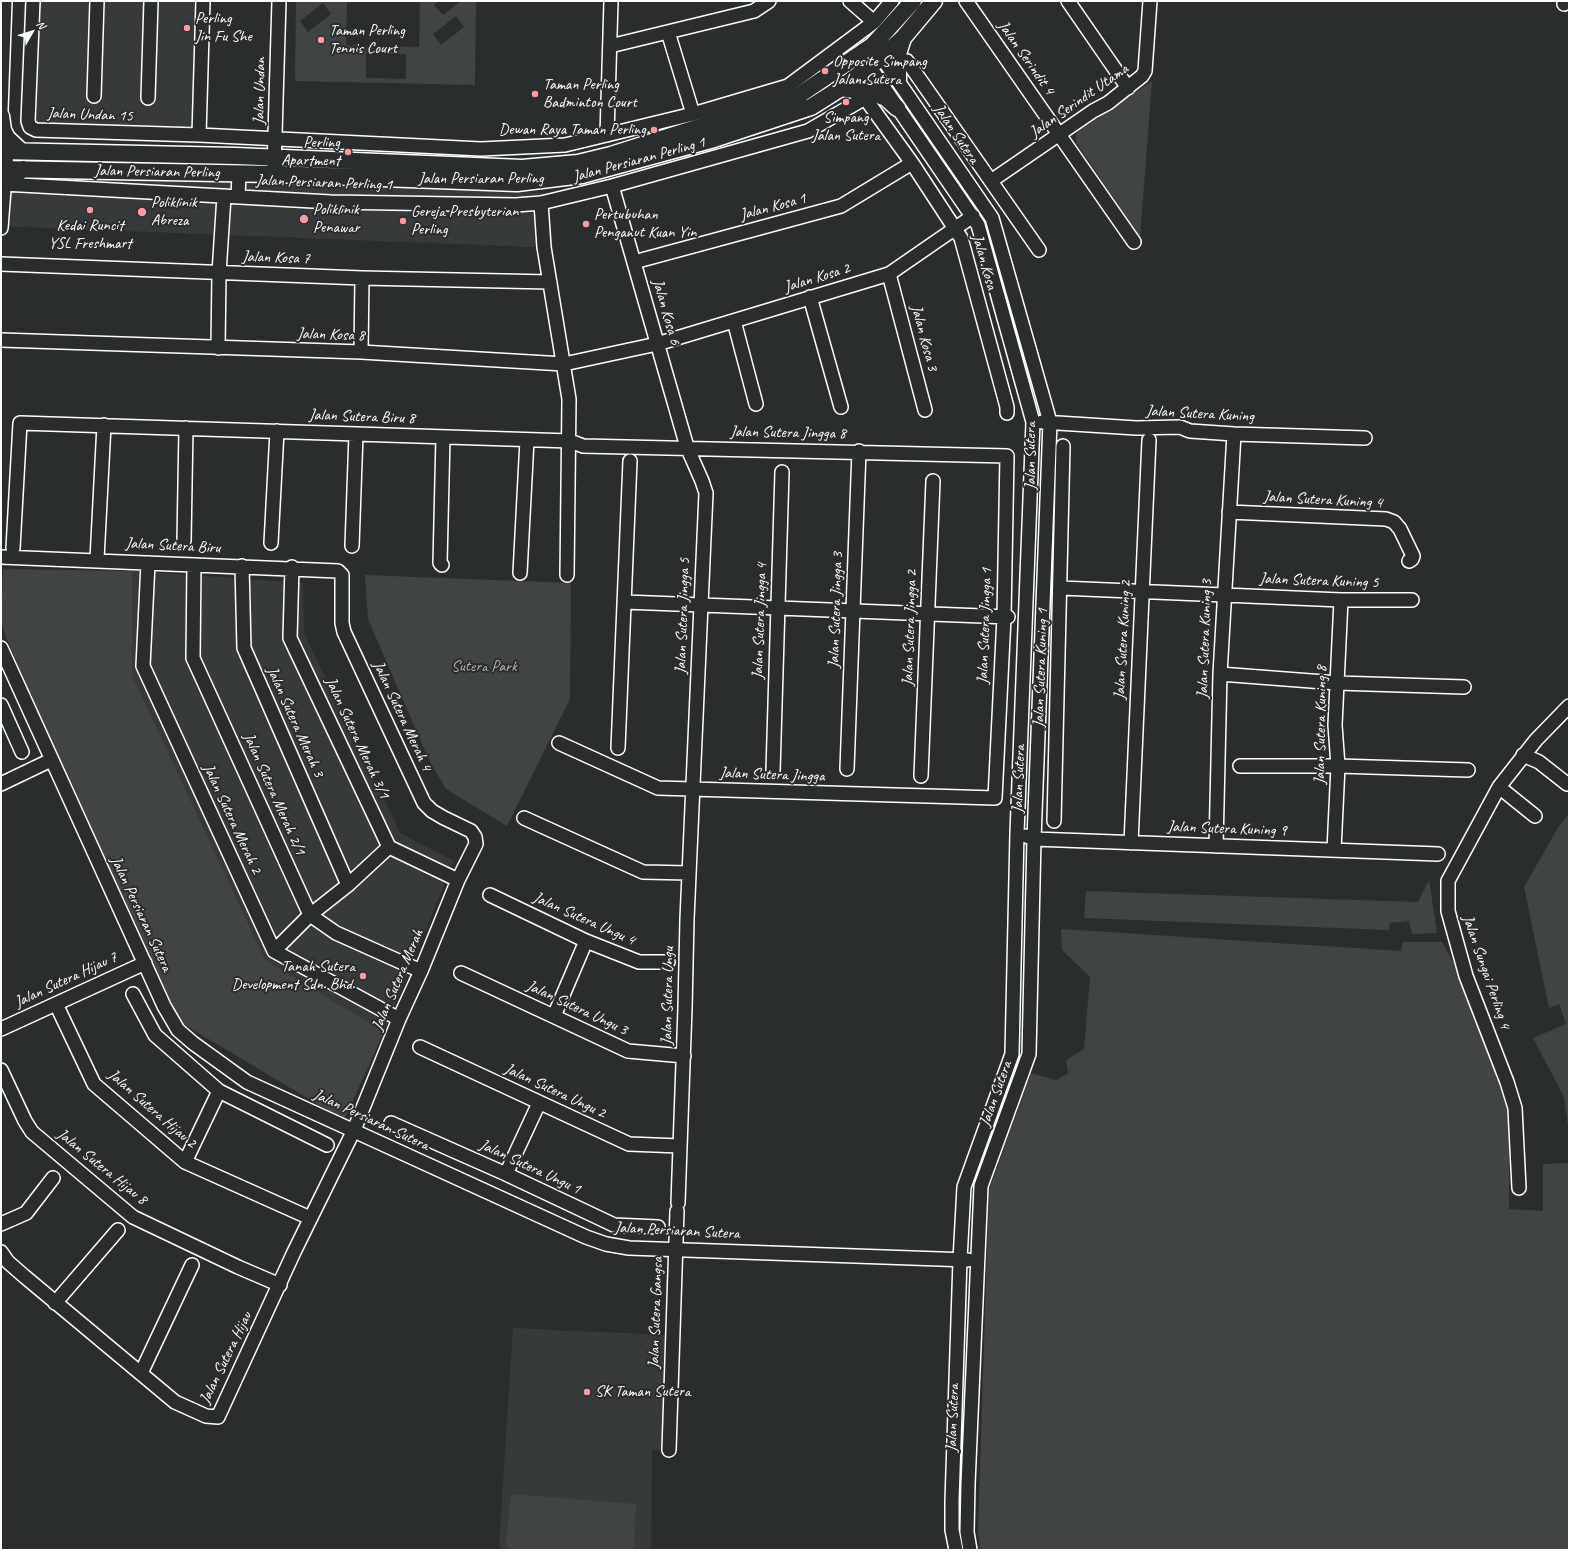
<!DOCTYPE html>
<html>
<head>
<meta charset="utf-8">
<style>
  body { margin:0 }
  #map { position:relative; width:1570px; height:1551px; overflow:hidden; background:#2a2d2e; font-family:Caveat,sans-serif }
  canvas { display:block }
  .frame { position:absolute; inset:0; border:2px solid #fff; pointer-events:none }
  .north { position:absolute; left:12px; top:12px; width:40px; height:40px; -webkit-text-stroke:3px #2a2d2e; paint-order:stroke; rotate:51deg; font-size:11px; font-weight:700; line-height:16px; text-align:center; color:#fff }
  .north::after { content:''; display:block; margin:auto; width:14px; height:18px; background:#fff; clip-path:polygon(50% 0,100% 100%,50% 72%,0 100%) }
</style>
</head>
<body>
<div id="map">
<canvas width="1570" height="1551"></canvas>
<div class="frame"></div>
<div class="north">N</div>
</div>
<script>
const g = document.querySelector('canvas').getContext('2d');
g.lineJoin = 'round';
function paint(path, color) { g.fillStyle = color; g.fill(path, 'evenodd'); }
const toPath = rows => new Path2D(rows.map(r => 'M' + r).join(''));
function strokePath(path, color, width, dash) { g.strokeStyle = color; g.lineWidth = width; g.lineCap = dash ? 'butt' : 'round'; g.setLineDash(dash || []); g.stroke(path); }
function drawText(font, color, halo, rows, align = 'center') {
  g.font = font + ' Caveat,sans-serif'; g.lineWidth = 4; g.setLineDash([]); g.textBaseline = 'middle'; g.strokeStyle = halo; g.fillStyle = color; for (const [text, x, y, turn = 0] of rows) {
    g.save(); g.translate(x, y); g.rotate((+turn || 0) * Math.PI / 180); g.textAlign = isNaN(turn) ? turn : align; if (halo) g.strokeText(text, 0, 0); g.fillText(text, 0, 0); g.restore();
  }
}
paint(toPath([
  [24,1,206,1,201,144,33,138,19,126],
  [1,173,548,193,553,248,1,226],
  [132,571,303,583,304,633,400,833,454,861,384,1032,265,961,132,675],
  [513,1328,668,1335,663,1450,652,1450,651,1550,502,1550,499,1545]
]), '#373a3b');
paint(toPath([
  [296,1,347,1,346,45,376,46,376,50,386,50,387,46,419,47,420,1,438,1,434,5,443,15,461,1,476,1,475,85,295,81],
  [323,3,331,14,308,32,300,21],
  [456,16,464,27,441,45,433,34],
  [366,53,406,54,406,79,366,78],
  [1152,81,1140,238,1076,142,1076,137,1077,132],
  [3,569,132,571,132,675,265,960,384,1032,344,1120,180,1022,39,716,1,624],
  [365,575,571,583,570,699,507,826,446,789,429,760,368,619],
  [1569,814,1569,1133,1564,1097,1533,1038,1566,1024,1559,1004,1549,1008,1524,887,1559,826],
  [1429,880,1437,933,1412,934,1409,921,1390,923,1389,930,1084,918,1086,891,1418,902],
  [1061,929,1401,951,1403,942,1442,942,1457,969,1509,1110,1509,1209,1543,1211,1543,1164,1569,1163,1569,1550,980,1550,978,1531,989,1190,1031,1073,1056,1080,1068,1074,1066,1060,1084,1049,1090,977,1062,950],
  [511,1494,636,1504,634,1550,511,1550,506,1543]
]), '#414445');
const minor = toPath([
  [33,1,28,121,30,127,36,130,199,135,481,149,565,145,693,114,788,86,874,22,892,1],
  [850,1,874,22],
  [966,1,1134,242],
  [1068,1,1128,88],
  [1564,4,1565,1],
  [668,32,693,114],
  [610,46,754,11,769,1],
  [876,49,992,218,1050,422,1034,839,1029,1054,981,1186,968,1484,967,1532,970,1550],
  [865,60,978,225,1033,422,1017,833,1012,1054,964,1187,960,1260,952,1501,952,1530,956,1550],
  [907,61,1039,250],
  [94,96,97,1],
  [148,98,151,1],
  [1,110,5,1],
  [199,135,203,1],
  [607,135,611,1],
  [274,167,279,1],
  [991,181,1093,111,1108,103,1142,76,1145,71,1150,1],
  [3,184,331,202,516,205,541,203,612,186,808,131,865,98,912,163,961,238,1007,407,1007,413],
  [612,186,687,447,702,481,706,493,687,919,685,1008,678,1203],
  [238,197,239,174],
  [541,203,544,247,569,399,567,575],
  [1,228,7,151,3,143],
  [634,262,841,206,912,163],
  [1,264,362,278,550,282],
  [889,274,925,410],
  [810,297,841,407],
  [734,321,756,404],
  [1,340,361,352,564,364,657,344,889,274,973,216],
  [218,348,219,273,224,196],
  [361,352,362,278],
  [1042,422,1136,428,1180,427,1190,431,1234,434,1365,438],
  [1229,512,1386,519,1394,522,1400,529,1413,556,1412,559,1409,561],
  [184,541,186,428],
  [271,543,277,431],
  [352,546,356,434],
  [13,548,20,423,570,441,583,446,1007,456,1004,617,995,798,658,788,559,743],
  [1,557,338,571,342,575,342,623,344,632,424,803,432,811,444,818,471,831,475,837,476,844,458,880,421,971,399,1019,354,1130,294,1252,218,1417,206,1416,175,1402,24,1276,8,1262,1,1252],
  [97,559,104,425],
  [148,563,143,666,274,951,399,1019],
  [194,565,193,658,310,915,336,933,421,971],
  [442,565,440,563,443,437],
  [242,566,244,648,348,885],
  [292,567,290,638,389,847,458,880],
  [520,573,527,440],
  [1061,588,1341,600,1412,600],
  [625,602,1008,617],
  [1,648,164,1006,178,1030,193,1043,247,1082,586,1237,606,1244,629,1248,968,1260],
  [1220,674,1337,683,1464,687],
  [1,705,22,752],
  [618,748,630,461],
  [1523,755,1539,762,1567,784],
  [1240,766,1338,766,1468,770],
  [847,769,859,451],
  [773,771,782,472],
  [921,776,933,481],
  [1,784,51,760],
  [1499,787,1535,816],
  [524,818,643,872,689,873],
  [1054,821,1063,446],
  [1026,836,1034,839,1438,854],
  [1131,843,1149,440],
  [1216,846,1220,674,1234,434],
  [1334,850,1338,766,1335,725,1341,600],
  [490,895,586,941,639,962,668,962],
  [274,951,310,915,348,885,389,847],
  [461,973,628,1051,684,1056],
  [133,994,155,1035,219,1091,185,1162],
  [56,1004,94,1084,185,1162,310,1218],
  [554,1016,586,941],
  [1,1029,145,963],
  [420,1047,629,1144,680,1146],
  [1,1070,25,1121,32,1132,133,1217,238,1267,280,1285],
  [219,1091,327,1145],
  [391,1123,506,1174,614,1225,658,1227],
  [506,1174,539,1103],
  [1519,1188,1515,1108,1507,1082,1466,976,1448,911,1448,881,1499,787,1536,740,1569,706],
  [1,1224,26,1213,53,1178],
  [55,1303,118,1230],
  [141,1373,192,1265],
  [669,1450,677,1211]
]);
const major = toPath([
  [898,79,898,54,903,38],
  [841,88,873,93,886,98,897,108],
  [1,116,3,130,7,138,21,151],
  [1,151,236,156,522,168,578,163,611,155,798,96,873,45,913,1],
  [1,169,273,174,517,183,582,175,714,139,811,107,841,88,882,57,903,38,934,1],
  [3,184,23,169]
]);
strokePath(minor, '#fff', 16);
strokePath(major, '#fff', 19);
strokePath(minor, '#2a2d2e', 13);
strokePath(major, '#2a2d2e', 16);
for (const [x, y, r, color] of [
  [187,28,4,"#ff9aa2"],
  [321,40,4,"#ff9aa2"],
  [825,71,4,"#ff9aa2"],
  [535,94,4,"#ff9aa2"],
  [846,102,4,"#ff9aa2"],
  [654,130,4,"#ff9aa2"],
  [348,152,4,"#ff9aa2"],
  [90,210,4,"#ff9aa2"],
  [142,212,5,"#ff9aa2"],
  [304,219,5,"#ff9aa2"],
  [403,221,4,"#ff9aa2"],
  [586,224,4,"#ff9aa2"],
  [363,976,4,"#ff9aa2"],
  [587,1392,4,"#ff9aa2"]
]) { const dot = new Path2D(); dot.arc(x, y, r, 0, 2 * Math.PI); g.fillStyle = color; g.fill(dot); strokePath(dot, '#2a2d2e', 1.5); }
drawText('16px', '#fff', '#2a2d2e', [
  ["Perling",195,19],
  ["Jin Fu She",195,37],
  ["Taman Perling",329,31],
  ["Tennis Court",329,49],
  ["Opposite Simpang",833,62],
  ["Jalan Sutera",833,80],
  ["Taman Perling",543,85],
  ["Badminton Court",543,103],
  ["Simpang",846,118,"center"],
  ["Jalan Sutera",846,136,"center"],
  ["Dewan Raya Taman Perling",646,130,"right"],
  ["Perling",340,143,"right"],
  ["Apartment",340,161,"right"],
  ["Poliklinik",151,203],
  ["Abreza",151,221],
  ["Poliklinik",313,210],
  ["Penawar",313,228],
  ["Gereja Presbyterian",411,212],
  ["Perling",411,230],
  ["Pertubuhan",594,215],
  ["Penganut Kuan Yin",594,233],
  ["Kedai Runcit",90,226,"center"],
  ["YSL Freshmart",90,244,"center"],
  ["Tanah Sutera",355,967,"right"],
  ["Development Sdn. Bhd.",355,985,"right"],
  ["SK Taman Sutera",595,1392]
], 'left');
drawText('16px', '#fff', '#2a2d2e', [
  ["Jalan Serindit 4",1026,58,55],
  ["Jalan Undan",260,91,-89],
  ["Jalan Serindit Utama",1079,101,-35],
  ["Jalan Undan 15",90,115,2],
  ["Jalan Sutera",956,134,56],
  ["Jalan Persiaran Perling 1",639,160,-15],
  ["Jalan Persiaran Perling",157,172,1],
  ["Jalan Persiaran Perling",481,179],
  ["Jalan Persiaran Perling 1",324,183,2],
  ["Jalan Kosa 1",773,207,-15],
  ["Jalan Kosa 7",276,258,2],
  ["Jalan Kosa",984,262,74],
  ["Jalan Kosa 2",817,278,-17],
  ["Jalan Kosa 6",666,312,74],
  ["Jalan Kosa 8",331,335,2],
  ["Jalan Kosa 3",924,338,75],
  ["Jalan Sutera Kuning",1200,414,3],
  ["Jalan Sutera Biru 8",362,417,2],
  ["Jalan Sutera Jingga 8",788,433,1],
  ["Jalan Sutera",1031,456,-90],
  ["Jalan Sutera Kuning 4",1323,500,3],
  ["Jalan Sutera Biru",173,546,3],
  ["Jalan Sutera Kuning 5",1319,581,2],
  ["Jalan Sutera Jingga 3",836,610,-88],
  ["Jalan Sutera Jingga 5",683,616,-88],
  ["Jalan Sutera Jingga 4",760,621,-88],
  ["Jalan Sutera Jingga 1",985,626,-88],
  ["Jalan Sutera Jingga 2",910,628,-88],
  ["Jalan Sutera Kuning 3",1205,639,-88],
  ["Jalan Sutera Kuning 2",1123,640,-87],
  ["Jalan Sutera Kuning 1",1041,668,-88],
  ["Jalan Sutera Merah 4",402,716,65],
  ["Jalan Sutera Merah 3",295,722,66],
  ["Jalan Sutera Kuning 8",1321,725,-89],
  ["Jalan Sutera Merah 3/1",357,738,65],
  ["Jalan Sutera Jingga",772,775,2],
  ["Jalan Sutera",1019,779,-88],
  ["Jalan Sutera Merah 2/1",274,794,66],
  ["Jalan Sutera Merah 2",232,819,65],
  ["Jalan Sutera Kuning 9",1227,829,2],
  ["Jalan Persiaran Sutera",141,914,65],
  ["Jalan Sutera Ungu 4",584,919,24],
  ["Jalan Sungai Perling 4",1486,972,71],
  ["Jalan Sutera Hijau 7",66,980,-25],
  ["Jalan Sutera Merah",398,980,-67],
  ["Jalan Sutera Ungu",668,996,-89],
  ["Jalan Sutera Ungu 3",577,1008,25],
  ["Jalan Sutera Ungu 2",555,1091,25],
  ["Jalan Sutera",996,1094,-70],
  ["Jalan Sutera Hijau 2",152,1109,41],
  ["Jalan Persiaran Sutera",371,1120,25],
  ["Jalan Sutera Hijau 8",102,1167,39],
  ["Jalan Sutera Ungu 1",530,1167,25],
  ["Jalan Persiaran Sutera",677,1231,3],
  ["Jalan Sutera Gangsa",656,1313,-88],
  ["Jalan Sutera Hijau",226,1358,-64],
  ["Jalan Sutera",953,1418,-88]
]);
drawText('16px', '#b3b4b5', '#2a2d2e', [
  ["Sutera Park",484,667]
]);
</script>
</body>
</html>
